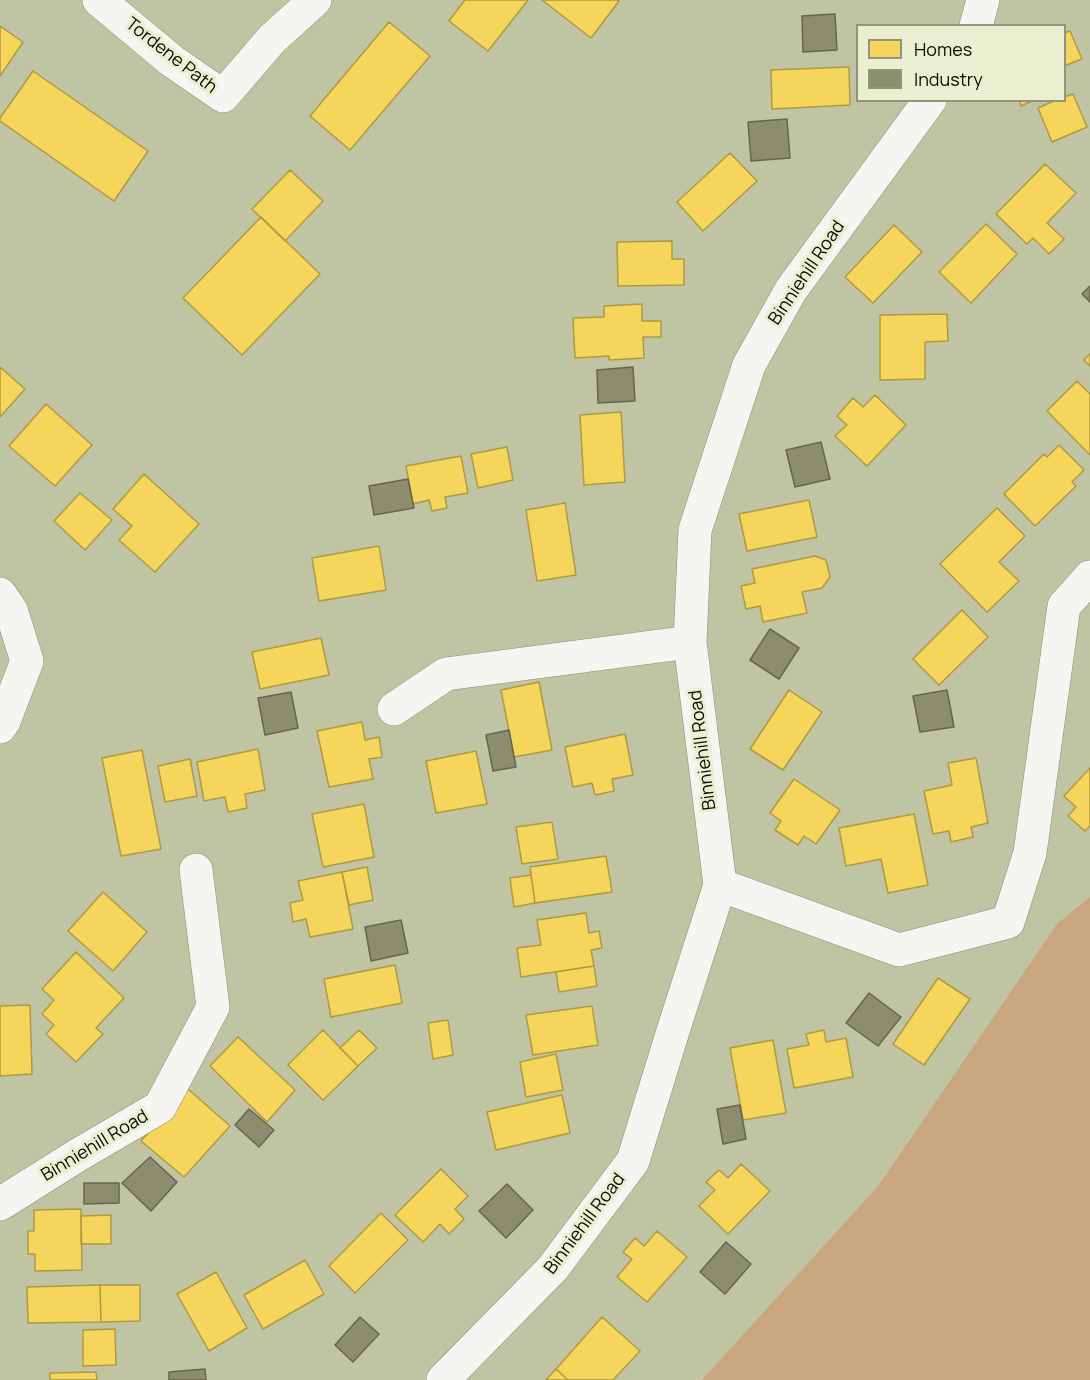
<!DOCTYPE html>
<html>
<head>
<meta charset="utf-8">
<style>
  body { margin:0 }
  #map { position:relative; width:1090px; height:1380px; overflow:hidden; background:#bfc4a3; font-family:Manrope,sans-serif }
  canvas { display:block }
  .legend { position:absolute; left:856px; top:24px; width:210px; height:78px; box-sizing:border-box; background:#eaefd1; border:2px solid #91957d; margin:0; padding:8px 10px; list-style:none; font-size:18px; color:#0b0d00 }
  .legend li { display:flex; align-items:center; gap:12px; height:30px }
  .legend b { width:30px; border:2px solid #91957d }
</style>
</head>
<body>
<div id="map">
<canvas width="1090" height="1380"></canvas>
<ul class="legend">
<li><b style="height:16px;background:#f6d55c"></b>Homes</li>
<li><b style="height:16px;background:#8c8c6e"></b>Industry</li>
</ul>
</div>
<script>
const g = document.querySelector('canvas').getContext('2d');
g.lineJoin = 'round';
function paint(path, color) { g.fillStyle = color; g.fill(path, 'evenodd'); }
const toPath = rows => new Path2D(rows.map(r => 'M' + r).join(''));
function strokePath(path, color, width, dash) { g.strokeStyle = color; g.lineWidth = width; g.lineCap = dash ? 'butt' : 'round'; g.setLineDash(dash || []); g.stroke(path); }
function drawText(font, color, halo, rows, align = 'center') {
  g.font = font + ' Manrope,sans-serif'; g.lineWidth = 6; g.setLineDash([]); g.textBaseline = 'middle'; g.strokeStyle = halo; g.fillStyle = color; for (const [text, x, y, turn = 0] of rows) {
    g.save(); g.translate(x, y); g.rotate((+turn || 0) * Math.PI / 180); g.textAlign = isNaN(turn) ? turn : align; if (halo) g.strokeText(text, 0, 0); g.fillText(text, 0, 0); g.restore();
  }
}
paint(toPath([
  [1090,897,1090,1380,702,1380,879,1185,1057,924]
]), '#c9a67e');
const homes = toPath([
  [465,0,528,0,488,51,449,21,465,0],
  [542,0,617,0,619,1,591,38,542,0],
  [389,22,430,56,350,150,310,116,389,22],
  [0,26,23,42,0,76,0,26],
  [1070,31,1082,59,1064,66,1064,33,1070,31],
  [849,67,850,105,772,109,771,70,849,67],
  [33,71,148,151,114,201,0,121,0,118,33,71],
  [1073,94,1087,127,1052,142,1038,108,1056,100,1064,100,1064,97,1073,94],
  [1019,100,1034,100,1021,106,1019,100],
  [730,153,757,181,703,231,677,202,730,153],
  [1045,164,1076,193,1047,223,1064,239,1049,254,1033,238,1027,244,996,214,1045,164],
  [290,170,323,201,285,241,252,209,290,170],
  [261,217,320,274,242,355,183,298,261,217],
  [986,224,1017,254,971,303,939,272,986,224],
  [894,225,922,252,873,303,845,277,894,225],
  [672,241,672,259,684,259,684,285,618,286,617,242,672,241],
  [642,304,642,321,661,321,661,337,643,337,644,358,609,360,609,356,575,358,573,318,604,317,604,306,642,304],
  [947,314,948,341,925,342,925,379,880,380,880,315,947,314],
  [1090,354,1090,366,1084,360,1090,354],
  [0,367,25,389,0,417,0,367],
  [1077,381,1090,394,1090,455,1047,411,1077,381],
  [875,395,906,425,867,466,835,436,847,425,837,416,853,398,863,407,875,395],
  [46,404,92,445,55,486,9,446,46,404],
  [621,412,625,482,584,485,580,415,621,412],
  [1059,445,1084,470,1072,482,1076,486,1035,526,1004,494,1044,454,1047,457,1059,445],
  [507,447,513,480,478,488,471,454,507,447],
  [461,456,468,493,445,497,447,508,432,511,429,500,413,504,406,466,461,456],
  [144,474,199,524,155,572,119,540,132,526,113,509,144,474],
  [80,493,112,520,85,550,54,521,80,493],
  [809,500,817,537,747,551,739,514,809,500],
  [565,503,576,575,537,581,526,510,565,503],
  [997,508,1025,536,999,562,1019,581,987,612,940,564,997,508],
  [379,546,386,590,319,601,312,558,379,546],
  [815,556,826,560,830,577,822,588,802,592,807,613,763,622,760,606,746,609,741,586,755,583,752,569,815,556],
  [962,610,988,637,939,685,913,659,962,610],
  [321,638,329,675,260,689,252,652,321,638],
  [539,682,552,750,514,757,501,690,539,682],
  [789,690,822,712,783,770,750,749,789,690],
  [362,722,365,740,379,737,382,757,369,759,373,779,329,787,317,731,362,722],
  [625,734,633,775,612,779,614,791,595,795,592,783,573,787,565,747,625,734],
  [258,749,265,790,245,794,247,808,228,812,225,797,204,801,197,762,258,749],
  [142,750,161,849,121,856,102,758,142,750],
  [476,751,487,804,436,813,426,761,476,751],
  [976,758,988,823,971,827,973,837,951,842,949,831,933,834,924,791,952,785,948,763,976,758],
  [190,759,197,796,165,802,158,766,190,759],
  [1090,768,1090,826,1085,831,1068,816,1076,807,1064,796,1090,768],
  [794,779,840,810,816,844,804,836,798,845,775,830,781,821,770,813,794,779],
  [364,804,374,857,323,867,312,814,364,804],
  [914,814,928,885,888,893,881,859,846,866,839,828,914,814],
  [552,822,558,859,522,864,516,827,552,822],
  [606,856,612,892,535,903,530,867,606,856],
  [367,867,373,900,349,905,342,872,367,867],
  [342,872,353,929,310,937,306,919,293,922,290,903,303,900,298,881,342,872],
  [531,875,535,903,514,907,510,878,531,875],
  [103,892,147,932,113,971,68,931,103,892],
  [586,913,589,933,599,931,602,948,591,950,594,966,521,977,517,948,541,945,537,920,586,913],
  [76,952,124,998,96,1028,103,1034,76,1062,46,1034,54,1025,42,1014,54,1000,42,989,76,952],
  [395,965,402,1003,331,1017,324,979,395,965],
  [594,966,597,986,559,992,556,972,594,966],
  [938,978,970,999,924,1065,893,1044,938,978],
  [30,1005,32,1074,0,1076,0,1006,30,1005],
  [592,1006,598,1045,533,1055,526,1015,592,1006],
  [448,1020,453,1055,433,1059,428,1023,448,1020],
  [323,1030,358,1066,323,1100,288,1065,323,1030],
  [359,1030,377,1048,358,1066,340,1048,359,1030],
  [824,1030,826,1042,846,1038,853,1077,794,1088,787,1049,809,1045,806,1034,824,1030],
  [238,1037,295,1090,267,1122,210,1066,238,1037],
  [773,1040,786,1113,743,1120,730,1048,773,1040],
  [556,1054,563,1090,526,1097,520,1062,556,1054],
  [188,1089,230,1126,184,1177,141,1141,188,1089],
  [562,1095,570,1133,496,1150,487,1112,562,1095],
  [741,1164,770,1191,728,1234,699,1206,715,1190,706,1182,719,1170,728,1178,741,1164],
  [441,1169,468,1196,455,1209,464,1219,449,1234,440,1224,423,1242,395,1215,441,1169],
  [81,1209,82,1270,35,1271,35,1254,28,1254,28,1231,34,1231,34,1210,81,1209],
  [381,1213,408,1240,355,1293,329,1266,381,1213],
  [111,1215,111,1244,81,1244,81,1216,111,1215],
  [657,1231,687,1257,647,1302,617,1277,632,1259,623,1252,635,1238,644,1246,657,1231],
  [305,1260,324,1294,263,1329,244,1295,305,1260],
  [216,1272,247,1328,209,1351,177,1294,216,1272],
  [100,1285,140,1285,140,1321,101,1322,100,1285],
  [100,1285,101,1322,28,1323,27,1287,100,1285],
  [602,1317,640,1351,613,1380,568,1380,556,1369,602,1317],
  [115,1329,116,1365,83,1366,83,1330,115,1329],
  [556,1369,568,1380,546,1380,556,1369],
  [96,1372,97,1380,50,1380,50,1373,96,1372]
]);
paint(homes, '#f6d55c');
strokePath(homes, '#b09940', 1.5);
const industry = toPath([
  [835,14,837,50,803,52,802,16,835,14],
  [787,119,790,158,751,161,748,122,787,119],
  [1090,286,1090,302,1082,294,1090,286],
  [633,367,635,401,598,403,597,370,633,367],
  [821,442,830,479,795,487,786,450,821,442],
  [408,479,414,508,374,515,369,486,408,479],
  [770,629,799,648,779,679,750,660,770,629],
  [947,690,954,727,920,732,913,696,947,690],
  [291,692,298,728,265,735,258,698,291,692],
  [509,730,516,767,493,771,486,735,509,730],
  [401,920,408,953,371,961,365,927,401,920],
  [869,993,901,1017,878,1046,846,1023,869,993],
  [740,1105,746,1139,723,1144,717,1109,740,1105],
  [249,1109,274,1130,259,1147,235,1125,249,1109],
  [150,1157,177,1182,151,1211,122,1183,150,1157],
  [84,1183,119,1183,119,1203,84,1204,84,1183],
  [507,1184,533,1210,506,1238,479,1211,507,1184],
  [726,1242,751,1264,725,1294,700,1272,726,1242],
  [360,1317,379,1334,353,1362,335,1345,360,1317],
  [205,1369,206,1380,169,1380,169,1372,205,1369]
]);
paint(industry, '#8c8c6e');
strokePath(industry, '#65664d', 1.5);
const street = toPath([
  [99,0,172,61,223,96,272,39,315,0],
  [976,26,983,0],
  [0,594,11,610,27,661,4,721,0,727],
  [394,709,446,674,690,642],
  [720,885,899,950,1008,922,1030,853,1064,606,1090,577],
  [0,1204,78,1155,160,1107,213,1007,196,870],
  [443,1380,553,1268,633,1161,673,1031,720,885,690,642,695,530,749,365,791,290,930,100]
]);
strokePath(street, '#8b8f75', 34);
strokePath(street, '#f5f6f1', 33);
drawText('18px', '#0b0d00', '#eaefd1', [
  ["Tordene Path",171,56,38],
  ["Binniehill Road",807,273,-56],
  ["Binniehill Road",703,750,-97],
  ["Binniehill Road",95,1146,-31],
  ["Binniehill Road",585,1224,-53]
]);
</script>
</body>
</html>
